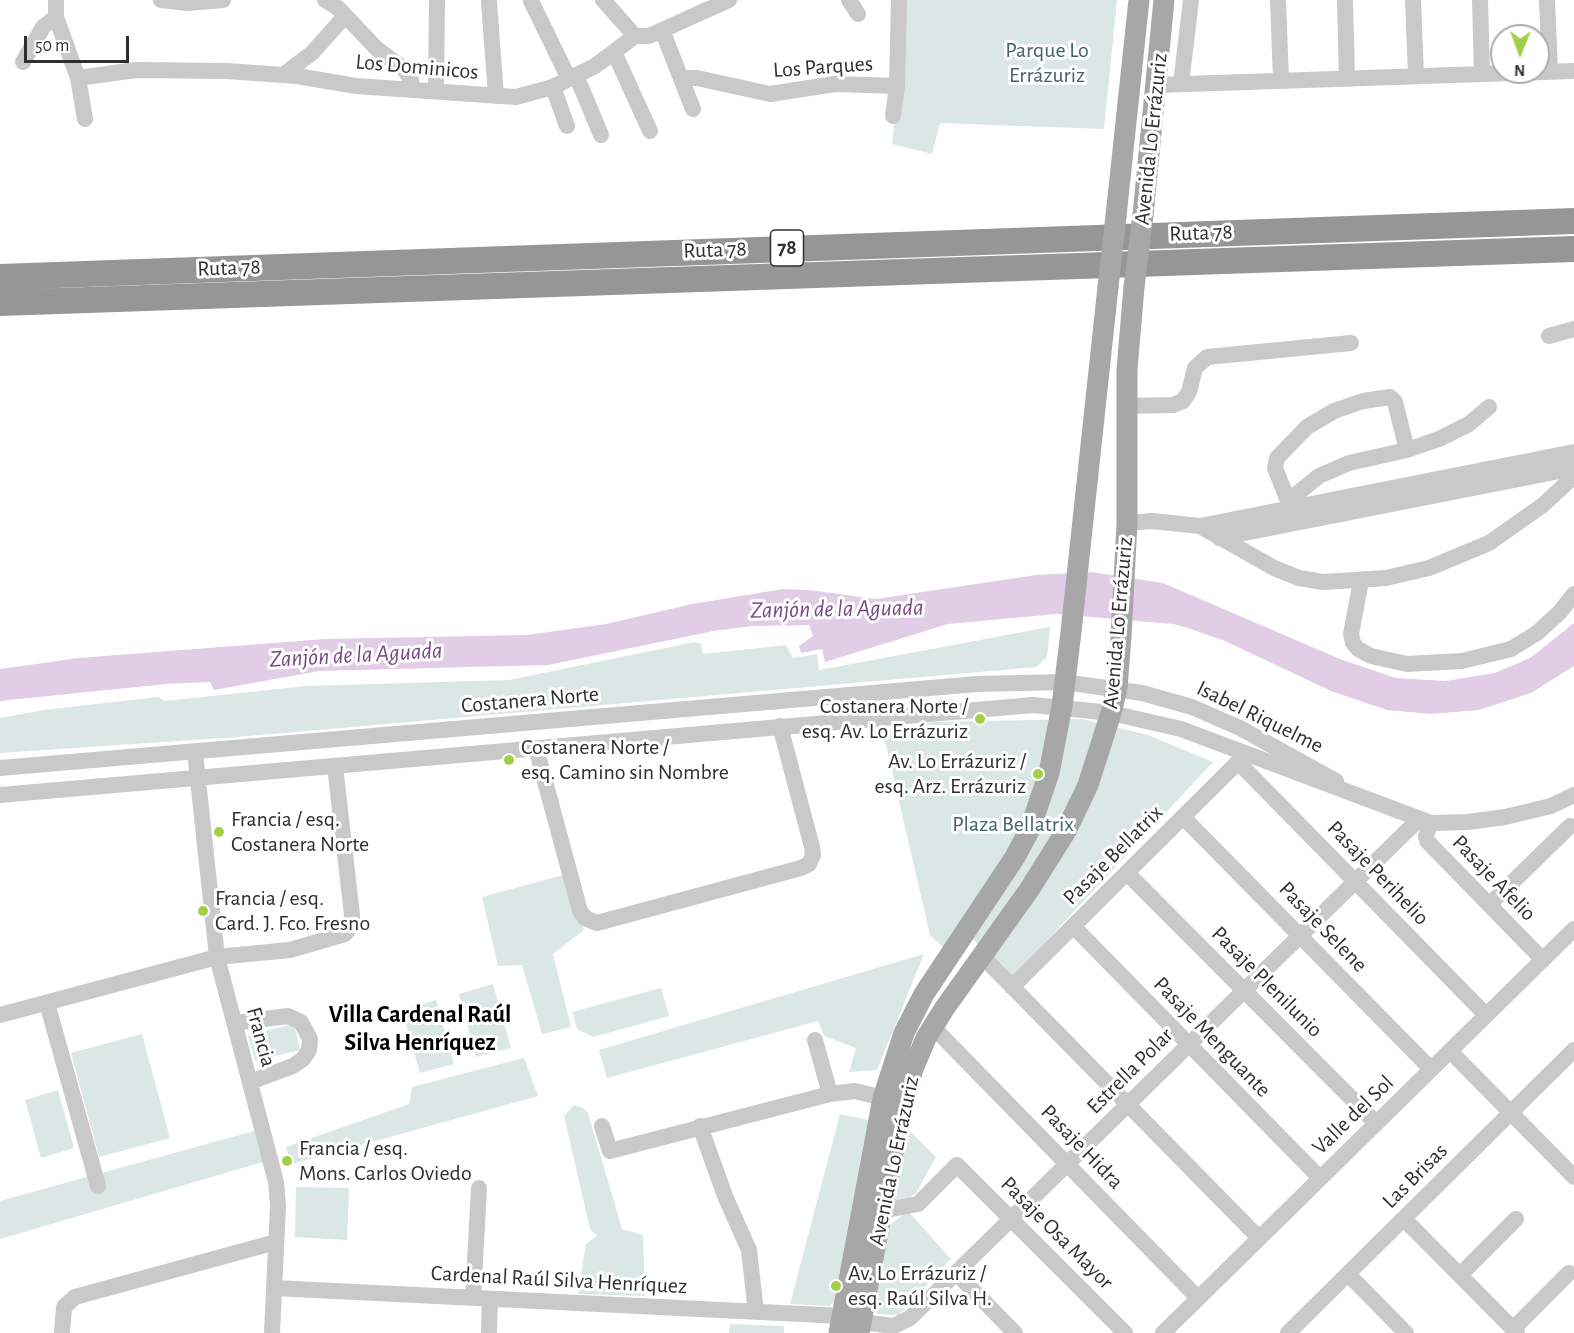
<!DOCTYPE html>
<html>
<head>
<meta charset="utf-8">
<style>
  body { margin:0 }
  #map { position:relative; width:1574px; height:1333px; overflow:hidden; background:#fff; font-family:"Alegreya Sans",sans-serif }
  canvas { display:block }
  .north { position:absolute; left:1490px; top:24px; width:60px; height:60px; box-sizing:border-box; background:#fff; border:2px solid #acacac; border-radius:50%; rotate:181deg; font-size:16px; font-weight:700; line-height:24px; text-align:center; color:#2f2f2f }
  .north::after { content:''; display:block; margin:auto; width:21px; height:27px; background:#a3cf48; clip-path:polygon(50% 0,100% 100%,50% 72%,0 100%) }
  .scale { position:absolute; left:24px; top:36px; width:105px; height:27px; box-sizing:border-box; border:3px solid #2f2f2f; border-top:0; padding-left:8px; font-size:18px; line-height:21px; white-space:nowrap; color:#2f2f2f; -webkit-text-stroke:4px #fff; paint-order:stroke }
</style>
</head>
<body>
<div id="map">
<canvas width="1574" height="1333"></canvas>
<div class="north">N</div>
<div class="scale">50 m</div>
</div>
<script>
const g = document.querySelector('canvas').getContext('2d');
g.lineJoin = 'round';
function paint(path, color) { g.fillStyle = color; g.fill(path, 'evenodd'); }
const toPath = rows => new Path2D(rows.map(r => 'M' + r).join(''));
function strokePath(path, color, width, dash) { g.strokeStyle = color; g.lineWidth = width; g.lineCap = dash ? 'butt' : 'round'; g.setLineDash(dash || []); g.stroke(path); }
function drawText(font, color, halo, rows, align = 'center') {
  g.font = font + ' "Alegreya Sans",sans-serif'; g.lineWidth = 6; g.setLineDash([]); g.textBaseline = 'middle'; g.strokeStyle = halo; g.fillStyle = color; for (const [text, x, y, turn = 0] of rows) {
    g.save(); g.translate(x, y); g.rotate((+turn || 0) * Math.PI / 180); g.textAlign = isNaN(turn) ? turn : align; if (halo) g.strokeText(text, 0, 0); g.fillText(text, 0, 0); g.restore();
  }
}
paint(toPath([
  [899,0,1117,0,1104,129,940,123,932,154,892,144,902,50],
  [1050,627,1047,657,1036,667,238,737,0,753,0,718,44,710,157,697,165,701,306,686,509,680,695,642,701,644,703,654,786,645,793,658,817,654,819,670],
  [1082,719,1148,735,1213,762,1013,977,961,928,946,950,930,935,883,732,933,722],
  [563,875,584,930,553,954,571,1027,542,1034,522,965,498,966,482,897],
  [924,954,877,1070,849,1072,856,1048,824,1036,818,1021,607,1078,599,1050],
  [493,984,511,1048,476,1057,459,994],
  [661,988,669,1016,593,1037,577,1029,572,1012],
  [436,1000,454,1064,420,1073,402,1010],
  [294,1024,300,1050,255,1061,248,1035],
  [142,1034,170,1138,99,1157,71,1053],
  [524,1058,538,1096,292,1164,286,1147,409,1104,412,1087],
  [58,1090,74,1148,41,1158,25,1100],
  [574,1105,583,1108,588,1113,622,1229,643,1235,645,1296,578,1294,586,1244,597,1236,590,1229,564,1116],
  [840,1114,868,1120,834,1302,830,1306,790,1304],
  [909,1130,936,1157,916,1193,903,1203,890,1203],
  [254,1131,263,1162,0,1239,0,1201],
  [296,1187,349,1188,347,1240,295,1237],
  [908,1211,951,1259,899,1315,877,1314,873,1305,886,1228],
  [730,1324,784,1326,784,1333,729,1333]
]), '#dbe7e5');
paint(toPath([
  [1092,572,1163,583,1340,659,1396,678,1445,681,1495,673,1530,658,1574,623,1574,666,1531,693,1479,710,1431,714,1387,710,1331,691,1225,641,1188,628,1173,624,1057,614,948,624,825,662,822,649,801,653,799,646,813,636,809,625,752,626,714,631,548,665,319,671,214,690,210,682,166,684,0,701,0,669,78,658,325,639,526,635,606,624,692,604,783,589,809,590,876,599,1036,575]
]), '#e2cde7');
strokePath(toPath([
  [56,0,56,17,78,78,85,119],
  [161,0,187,3,223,0],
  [325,0,338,8,377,49,404,69,411,80,412,88],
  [603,0,635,36],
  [849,0,858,14],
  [1278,0,1281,81],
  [1345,0,1347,79],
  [1413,0,1416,76],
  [1480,0,1482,74],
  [1547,0,1550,72],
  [531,1,569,79],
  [489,2,496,96],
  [662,30,693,109],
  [614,52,650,131],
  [23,62,43,27,56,17],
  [283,75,312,53,345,16],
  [576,75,601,135],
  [78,78,136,70,227,71,297,76,356,86,516,97,553,87,595,66,635,36,649,36,729,0],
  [681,78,697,78,770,94,835,84,897,86],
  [1181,84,1191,0],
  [1156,85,1574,71],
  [553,87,567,126],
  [436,90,437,0],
  [893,116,897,86,899,0],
  [1549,336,1574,329],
  [1126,406,1173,405,1183,401,1189,392,1195,368,1207,357,1351,343],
  [1288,501,1275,468,1277,458,1307,427,1334,411,1363,401,1390,397,1395,402,1407,450],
  [1291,514,1288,501,1319,476,1349,463,1407,450,1439,439,1469,424,1489,407],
  [1127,523,1152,521,1200,526,1574,452],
  [1200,526,1274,568,1299,578,1323,582,1386,578,1429,568,1489,543,1543,505,1574,476],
  [1219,538,1574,468],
  [1361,581,1351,634,1353,643,1358,649,1371,656,1407,664,1462,661,1511,649,1537,633,1560,612,1574,594],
  [536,748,580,911,585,918,597,923,801,868,809,864,813,855,812,847,780,726],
  [195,752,217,957,276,1182,278,1206,272,1333],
  [1238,762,1486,1015],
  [0,768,977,684,1064,682,1142,693,1192,707,1240,728,1336,781],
  [0,795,1033,705,1111,713,1181,729,1431,823,1468,822,1505,817,1551,806,1574,795],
  [1183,817,1431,1069],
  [1431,823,1426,836,1427,841,1543,960],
  [1127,873,1376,1123],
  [1489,905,1570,826],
  [1073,926,1320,1178],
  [982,956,1259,1238],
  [1012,987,1238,762,1242,753],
  [47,1003,98,1186],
  [0,1015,217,957,290,950,345,934,351,926,352,915,335,766],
  [234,1023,288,1016,301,1022,310,1039,309,1050,303,1059,293,1066,250,1082],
  [933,1027,1198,1298],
  [815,1040,830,1094],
  [1450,1051,1574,1177],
  [602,1126,610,1151,830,1094,855,1091,883,1098],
  [700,1126,725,1196,749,1250,756,1312],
  [882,1211,918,1204,957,1165,1125,1333],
  [1404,1219,1517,1333],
  [956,1273,1015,1333],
  [1348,1274,1406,1333],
  [1460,1275,1516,1219],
  [274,1288,842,1316],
  [473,1298,479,1188],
  [861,1322,894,1326,910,1318,1418,820],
  [1513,1329,1569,1273],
  [62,1333,64,1307,75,1297,276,1242],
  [489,1333,490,1299],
  [1163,1333,1574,929],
  [1288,1333,1574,1050]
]), '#c9c9c9', 16);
strokePath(toPath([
  [1143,215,1164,0],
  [1116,216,1139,0],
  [839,1333,883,1098,904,1033,924,994,1015,857,1030,829,1049,773,1062,706,1071,632,1108,287],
  [859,1333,900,1114,913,1069,926,1038,944,1009,1029,890,1066,831,1088,785,1111,713,1117,688,1121,637,1127,523,1127,370,1134,287]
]), '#a7a7a7', 21);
strokePath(toPath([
  [0,277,1574,221],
  [0,303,1574,249]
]), '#969696', 26);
strokePath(toPath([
  [1108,287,1116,216],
  [1134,287,1143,215]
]), '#a7a7a7', 21);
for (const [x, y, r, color] of [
  [980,719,6,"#a3cf48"],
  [509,760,6,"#a3cf48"],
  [1038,774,6,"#a3cf48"],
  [219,832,6,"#a3cf48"],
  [203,911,6,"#a3cf48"],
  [287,1161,6,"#a3cf48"],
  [836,1286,6,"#a3cf48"]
]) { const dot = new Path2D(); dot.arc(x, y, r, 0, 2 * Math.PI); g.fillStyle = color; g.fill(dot); strokePath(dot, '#fff', 2); }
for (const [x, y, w] of [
  [787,248,33]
]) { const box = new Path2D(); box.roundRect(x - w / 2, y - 18, w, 36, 4.5); g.fillStyle = '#fff'; g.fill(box); strokePath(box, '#2f2f2f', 1.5); }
drawText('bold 21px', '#2f2f2f', null, [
  ["78",787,248]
]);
drawText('22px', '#426562', '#fff', [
  ["Parque Lo",1047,50],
  ["Errázuriz",1047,75],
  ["Plaza Bellatrix",1013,824]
]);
drawText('22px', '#2f2f2f', '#fff', [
  ["Los Dominicos",417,67,5],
  ["Los Parques",823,67,-4],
  ["Avenida Lo Errázuriz",1151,139,-84],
  ["Ruta 78",1201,233,-2],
  ["Ruta 78",715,250,-2],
  ["Ruta 78",229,268,-2],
  ["Avenida Lo Errázuriz",1118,623,-85],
  ["Costanera Norte",530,700,-5],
  ["Isabel Riquelme",1260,717,26],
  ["Pasaje Bellatrix",1113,855,-45],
  ["Pasaje Perihelio",1378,873,46],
  ["Pasaje Afelio",1494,878,46],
  ["Pasaje Selene",1323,927,46],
  ["Pasaje Plenilunio",1267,982,45],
  ["Francia",261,1037,75],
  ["Pasaje Menguante",1212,1037,46],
  ["Estrella Polar",1130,1071,-45],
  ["Valle del Sol",1353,1115,-44],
  ["Pasaje Hidra",1082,1147,46],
  ["Avenida Lo Errázuriz",894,1161,-78],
  ["Las Brisas",1415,1176,-45],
  ["Pasaje Osa Mayor",1057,1233,45],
  ["Cardenal Raúl Silva Henríquez",559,1280,3]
]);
drawText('22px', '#2f2f2f', '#fff', [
  ["Costanera Norte /",968,706,"right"],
  ["esq. Av. Lo Errázuriz",968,731,"right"],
  ["Costanera Norte /",521,747],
  ["esq. Camino sin Nombre",521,772],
  ["Av. Lo Errázuriz /",1026,761,"right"],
  ["esq. Arz. Errázuriz",1026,786,"right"],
  ["Francia / esq.",231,819],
  ["Costanera Norte",231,844],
  ["Francia / esq.",215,898],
  ["Card. J. Fco. Fresno",215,923],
  ["Francia / esq.",299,1148],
  ["Mons. Carlos Oviedo",299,1173],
  ["Av. Lo Errázuriz /",848,1273],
  ["esq. Raúl Silva H.",848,1298]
], 'left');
drawText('italic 24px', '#794786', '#fff', [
  ["Zanjón de la Aguada",837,609,-1],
  ["Zanjón de la Aguada",356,655,-3]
]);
drawText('bold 24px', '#000', '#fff', [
  ["Villa Cardenal Raúl",420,1015],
  ["Silva Henríquez",420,1043]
]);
</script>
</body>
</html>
